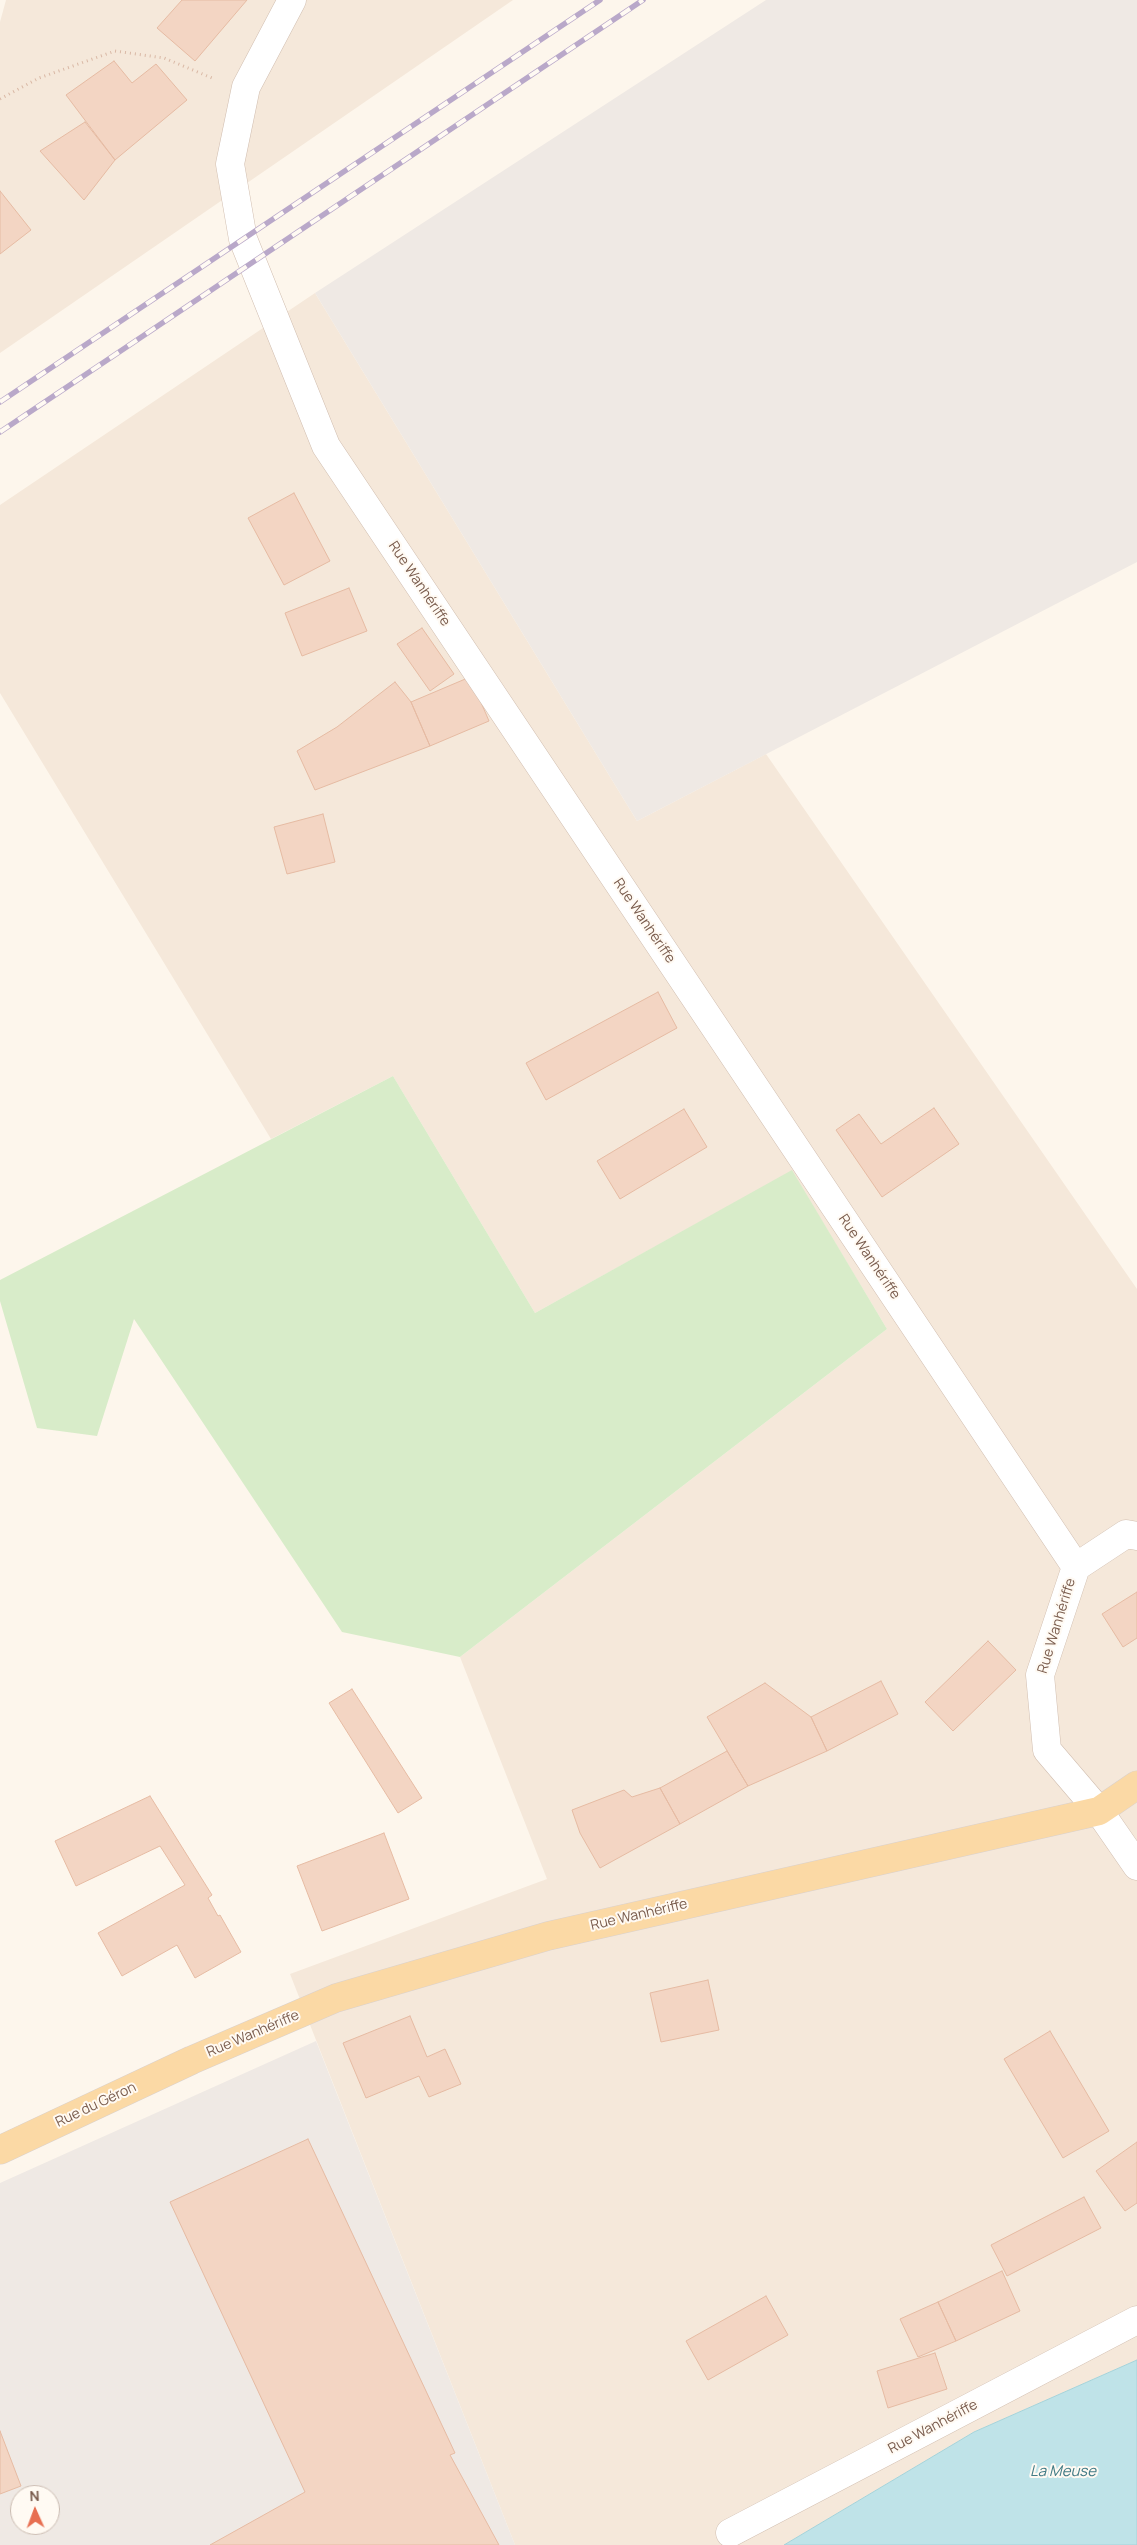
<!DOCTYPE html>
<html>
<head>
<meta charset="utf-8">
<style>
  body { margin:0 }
  #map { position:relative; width:1137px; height:2545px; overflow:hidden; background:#fdf6ec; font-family:Manrope,sans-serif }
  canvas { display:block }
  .north { position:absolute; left:10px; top:2485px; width:50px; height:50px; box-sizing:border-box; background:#fffaf3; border:1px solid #cabbb1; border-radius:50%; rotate:358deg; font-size:14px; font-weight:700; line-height:20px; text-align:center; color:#7a5c4d }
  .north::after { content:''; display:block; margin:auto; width:18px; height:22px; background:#e76f51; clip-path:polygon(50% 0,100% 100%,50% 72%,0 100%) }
</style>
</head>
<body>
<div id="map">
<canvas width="1137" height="2545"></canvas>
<div class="north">N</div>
</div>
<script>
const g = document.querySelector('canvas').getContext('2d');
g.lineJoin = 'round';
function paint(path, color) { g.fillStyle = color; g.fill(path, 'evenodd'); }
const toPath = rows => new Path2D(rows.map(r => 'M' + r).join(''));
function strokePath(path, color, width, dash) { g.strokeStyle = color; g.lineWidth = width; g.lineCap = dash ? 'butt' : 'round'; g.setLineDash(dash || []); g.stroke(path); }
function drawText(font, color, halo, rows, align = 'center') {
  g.font = font + ' Manrope,sans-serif'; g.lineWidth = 4; g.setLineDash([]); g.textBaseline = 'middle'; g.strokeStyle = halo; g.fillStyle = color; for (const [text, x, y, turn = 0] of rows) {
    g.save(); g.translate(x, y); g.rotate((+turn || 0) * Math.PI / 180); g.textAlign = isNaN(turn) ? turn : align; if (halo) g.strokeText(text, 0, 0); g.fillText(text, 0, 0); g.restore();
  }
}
paint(toPath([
  [6,0,513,0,0,353,0,22],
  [315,293,637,821,766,754,1137,1289,1137,2360,974,2432,784,2545,515,2545,290,1974,547,1879,460,1657,887,1329,792,1171,535,1313,393,1076,271,1139,0,693,0,505]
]), '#f5e8da');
paint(toPath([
  [766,0,1137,0,1137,562,637,821,315,293],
  [316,2041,515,2545,0,2545,0,2183],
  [20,2495,50,2495,50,2525,20,2525]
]), '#efe9e4');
paint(toPath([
  [393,1076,535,1313,792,1170,887,1329,460,1657,342,1632,134,1319,97,1436,37,1428,0,1301,0,1280]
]), '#d8ecc9');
const water = toPath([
  [1137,2360,1137,2545,784,2545,974,2432,1137,2360]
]);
paint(water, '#bfe3e8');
strokePath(water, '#a5d3da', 1);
const building = toPath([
  [182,0,247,0,195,61,157,28,182,0],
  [114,61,132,83,156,64,187,100,115,160,66,95,114,61],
  [85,122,115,160,84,200,40,151,85,122],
  [0,191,31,230,0,254,0,191],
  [294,493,330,561,284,585,248,518,294,493],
  [349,588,367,631,302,656,285,613,349,588],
  [422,628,454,674,430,691,397,644,422,628],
  [470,677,489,721,430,746,411,702,470,677],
  [395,682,411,702,430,746,315,790,297,751,337,727,395,682],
  [323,814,335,862,287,874,274,827,323,814],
  [658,992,677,1028,546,1100,526,1063,658,992],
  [934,1108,959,1144,882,1197,836,1130,859,1114,881,1144,934,1108],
  [684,1109,707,1147,620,1199,597,1161,684,1109],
  [1137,1592,1137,1638,1123,1647,1102,1614,1137,1592],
  [988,1641,1016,1670,953,1731,925,1702,988,1641],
  [881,1681,898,1714,827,1751,811,1717,881,1681],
  [765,1683,811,1717,827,1751,748,1786,707,1717,765,1683],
  [352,1689,422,1798,398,1813,329,1703,352,1689],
  [727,1751,748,1786,680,1824,660,1788,727,1751],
  [660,1788,680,1824,600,1868,580,1833,572,1810,624,1790,632,1797,660,1788],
  [150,1796,212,1895,208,1898,218,1916,220,1915,241,1952,195,1978,177,1945,122,1976,98,1933,185,1885,160,1846,76,1886,55,1841,150,1796],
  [384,1833,409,1899,322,1931,297,1866,384,1833],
  [708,1980,719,2030,661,2042,650,1993,708,1980],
  [410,2016,427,2057,445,2049,461,2084,429,2097,419,2076,366,2098,343,2043,410,2016],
  [1050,2031,1109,2131,1063,2158,1004,2059,1050,2031],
  [308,2139,455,2453,450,2455,499,2545,210,2545,305,2492,170,2202,308,2139],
  [1137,2142,1137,2203,1125,2211,1096,2171,1137,2142],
  [1084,2197,1101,2228,1007,2276,991,2245,1084,2197],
  [1002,2271,1020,2311,956,2341,938,2302,1002,2271],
  [766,2296,788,2335,708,2380,686,2341,766,2296],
  [938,2302,956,2341,918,2357,900,2319,938,2302],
  [935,2353,947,2389,888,2408,877,2371,935,2353],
  [0,2431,21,2486,0,2494,0,2431]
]);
paint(building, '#f3d5c3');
strokePath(building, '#e6bba3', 1);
const minor = toPath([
  [292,0,246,87,230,164,243,239,326,446,1076,1567,1040,1675,1047,1750,1099,1811,1137,1866],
  [1076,1567,1126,1534,1137,1536],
  [730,2533,1137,2320]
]);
const major = toPath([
  [0,2150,192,2060,336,1998,548,1936,1099,1811,1137,1785]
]);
strokePath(minor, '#d1beb0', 29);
strokePath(major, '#dad1cd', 29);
strokePath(toPath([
  [0,99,39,78,115,51,164,58,212,78]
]), '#d9b8a5', 3, [1, 4]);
strokePath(minor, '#fff', 28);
strokePath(major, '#fbd9a5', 28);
const rail = toPath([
  [0,402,600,0],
  [0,432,643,0]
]);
strokePath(rail, '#b9a8c9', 5.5);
strokePath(rail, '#fffaf3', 4, [11]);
drawText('14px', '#7a5c4d', '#fffaf3', [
  ["Rue Wanhériffe",419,584,56],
  ["Rue Wanhériffe",644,921,56],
  ["Rue Wanhériffe",869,1257,56],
  ["Rue Wanhériffe",1057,1626,-73],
  ["Rue Wanhériffe",639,1915,-13],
  ["Rue Wanhériffe",253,2034,-23],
  ["Rue du Géron",96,2105,-25],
  ["Rue Wanhériffe",933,2427,-28]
]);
drawText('italic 15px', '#437c86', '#fffaf3', [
  ["La Meuse",1063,2472]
]);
</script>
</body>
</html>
